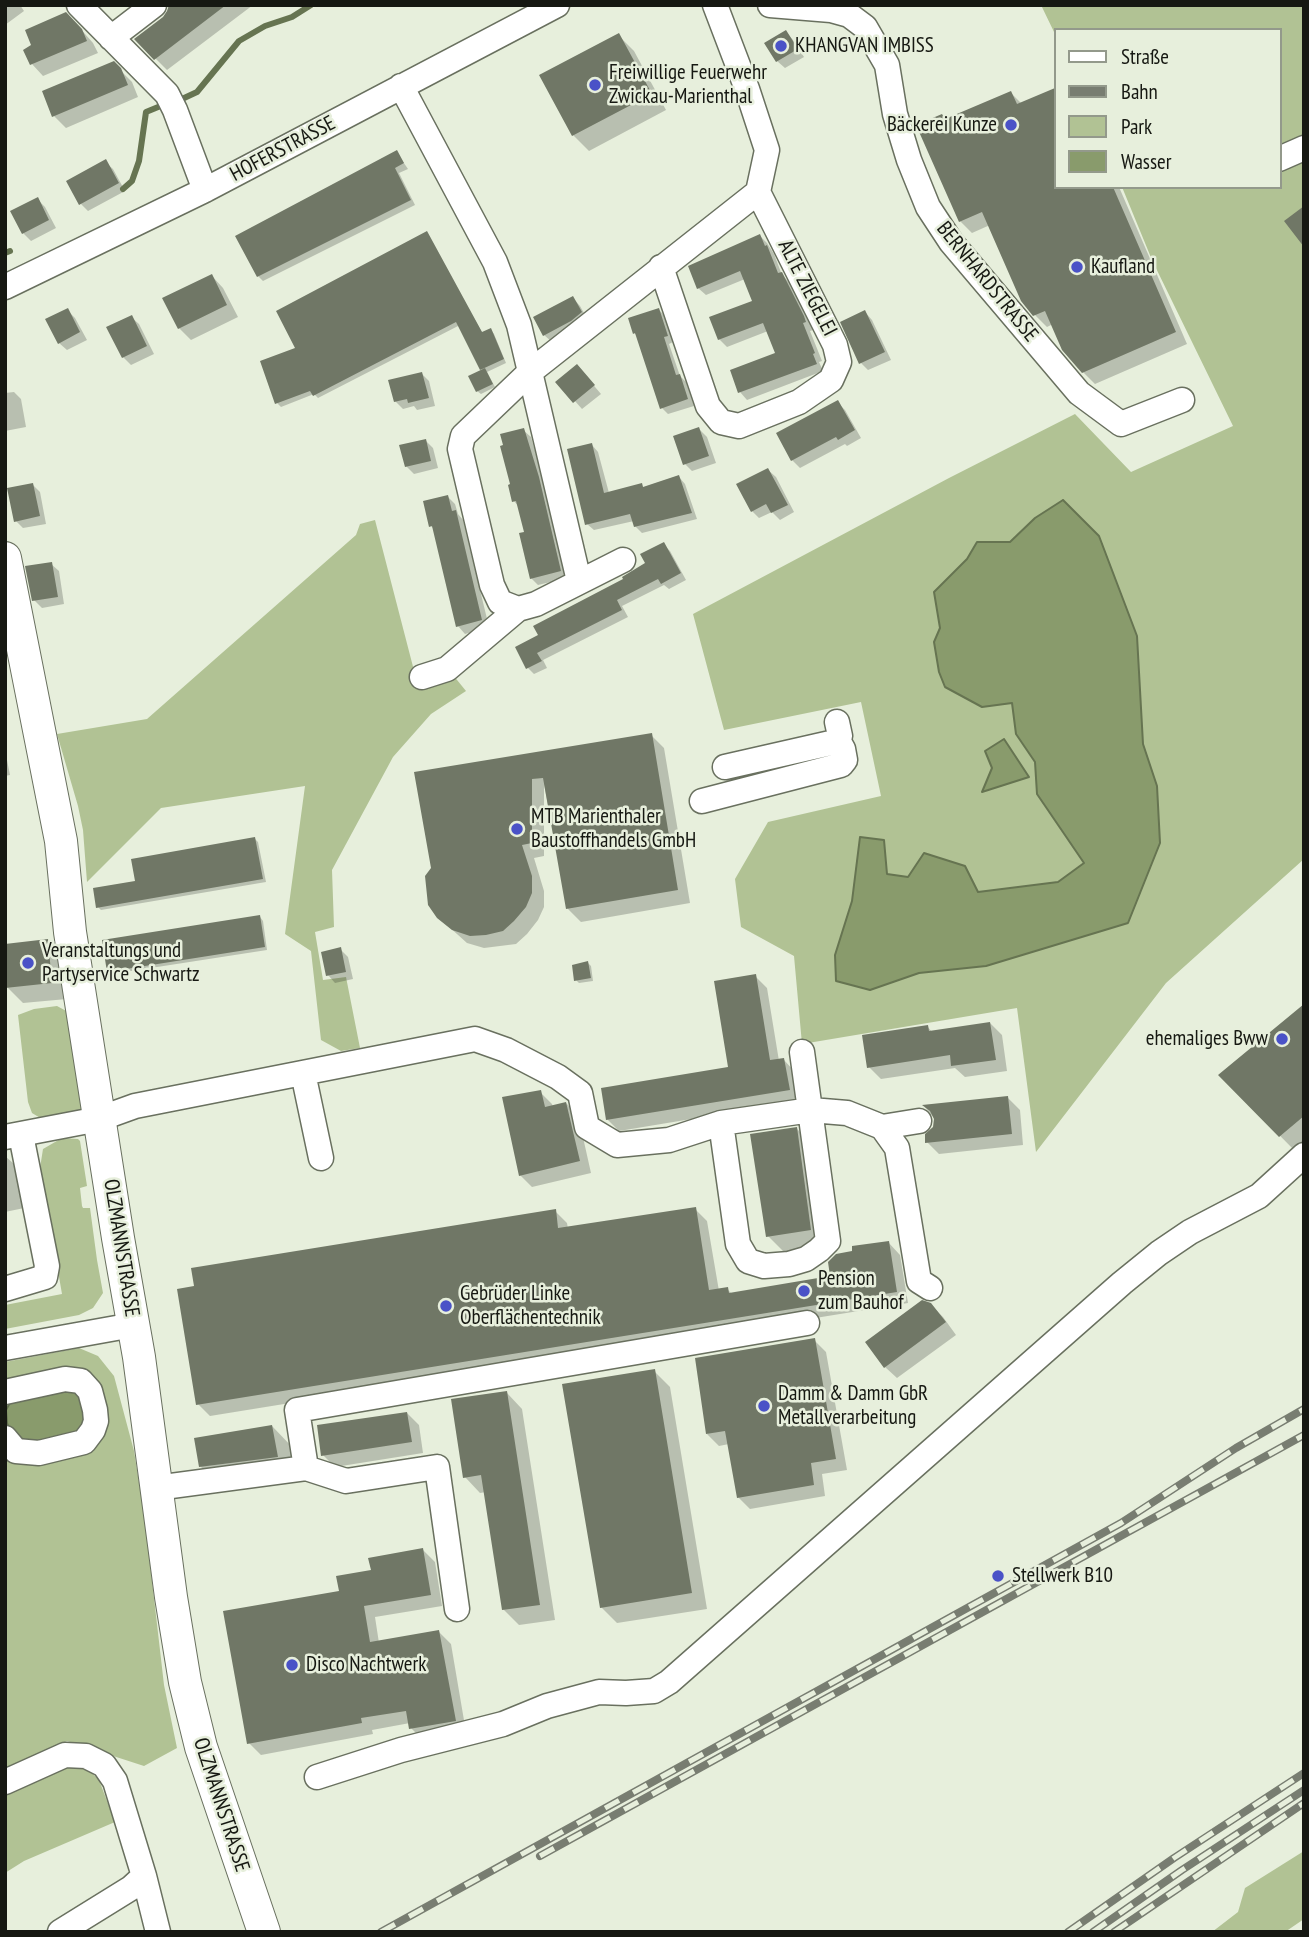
<!DOCTYPE html>
<html>
<head>
<meta charset="utf-8">
<style>
  body { margin:0 }
  #map { position:relative; width:1309px; height:1937px; overflow:hidden; background:#e7efdc; font-family:"PT Sans Narrow",sans-serif }
  canvas { display:block }
  .frame { position:absolute; inset:0; border:7px solid #161812; pointer-events:none }
  .legend { position:absolute; left:1054px; top:28px; width:228px; height:161px; box-sizing:border-box; background:#e7efdc; border:2px solid #93998b; margin:0; padding:9px 12px; list-style:none; font-size:21px; color:#161812 }
  .legend li { display:flex; align-items:center; gap:14px; height:35px }
  .legend b { width:35px; border:2px solid #93998b }
</style>
</head>
<body>
<div id="map">
<canvas width="1309" height="1937"></canvas>
<div class="frame"></div>
<ul class="legend">
<li><b style="height:9px;background:#fff"></b>Straße</li>
<li><b style="height:9px;background:#787d71"></b>Bahn</li>
<li><b style="height:19px;background:#b1c294"></b>Park</li>
<li><b style="height:19px;background:#899b6c"></b>Wasser</li>
</ul>
</div>
<script>
const g = document.querySelector('canvas').getContext('2d');
g.lineJoin = 'round';
function paint(path, color) { g.fillStyle = color; g.fill(path, 'evenodd'); }
const toPath = rows => new Path2D(rows.map(r => 'M' + r).join(''));
function strokePath(path, color, width, dash) { g.strokeStyle = color; g.lineWidth = width; g.lineCap = dash ? 'butt' : 'round'; g.setLineDash(dash || []); g.stroke(path); }
function drawText(font, color, halo, rows, align = 'center') {
  g.font = font + ' "PT Sans Narrow",sans-serif'; g.lineWidth = 5; g.setLineDash([]); g.textBaseline = 'middle'; g.strokeStyle = halo; g.fillStyle = color; for (const [text, x, y, turn = 0] of rows) {
    g.save(); g.translate(x, y); g.rotate((+turn || 0) * Math.PI / 180); g.textAlign = isNaN(turn) ? turn : align; if (halo) g.strokeText(text, 0, 0); g.fillText(text, 0, 0); g.restore();
  }
}
paint(toPath([
  [1041,5,1304,5,1304,859,1166,983,1036,1152,1017,1008,802,1044,794,956,741,927,735,879,768,822,881,796,861,702,724,730,693,614,949,478,1075,414,1131,472,1233,426,1152,260,1122,187,1279,187,1279,30,1055,30,1055,34],
  [1035,518,1137,636,1143,744,1157,786,1128,922,986,966,919,973,870,990,835,955,852,901,860,837,884,840,887,874,977,893,1058,882,1084,863,1037,794,1035,761,1016,734,1012,703,934,642,940,628,934,592,967,559,977,542,1010,542],
  [375,520,418,686,453,675,466,691,431,714,393,757,332,870,334,927,315,932,323,980,346,977,360,1048,341,1051,321,1040,311,951,285,934,305,786,161,808,87,882,83,830,78,806,57,734,147,719,356,535,360,524],
  [57,1006,70,1013,83,1109,74,1116,42,1119,32,1113,28,1102,18,1015,34,1009],
  [62,1138,78,1139,80,1141,87,1186,80,1188,82,1206,83,1208,90,1208,97,1260,103,1293,93,1308,79,1315,5,1329,5,1305,62,1294,40,1168,43,1149],
  [79,1348,98,1356,114,1376,134,1451,145,1520,164,1685,177,1748,144,1766,67,1741,5,1770,5,1362],
  [63,1764,86,1767,99,1780,115,1822,24,1861,5,1873,5,1792],
  [1304,1851,1304,1919,1285,1932,1212,1932,1238,1912,1245,1888]
]), '#b1c294');
const water = toPath([
  [1063,500,1099,536,1137,636,1143,744,1157,786,1160,843,1128,923,986,966,919,973,870,990,836,981,835,955,852,901,860,837,884,840,887,874,908,877,924,853,965,866,978,892,1058,882,1084,863,1037,794,1035,762,1016,734,1012,703,982,707,945,687,939,672,934,642,940,628,934,592,967,559,977,542,1010,542,1035,518,1063,500],
  [1004,739,1029,777,982,792,992,768,985,751,1004,739],
  [76,1386,89,1427,38,1446,11,1434,7,1423,6,1410,12,1399,76,1386]
]);
paint(water, '#899b6c');
strokePath(water, '#667451', 2);
paint(toPath([
  [5,5,20,5,24,11,5,25],
  [170,5,253,5,167,70,136,39,165,18],
  [78,26,93,43,98,53,43,76,32,64],
  [786,32,793,40,804,57,785,68,777,61],
  [618,35,634,51,666,110,589,151,573,135,541,76],
  [113,63,132,82,138,97,66,128,54,116],
  [1055,90,1055,187,1119,187,1187,344,1095,384,1083,372,1053,324,1047,327,1035,315,990,225,972,233,960,221,942,116,947,121,1011,93,1022,104],
  [397,153,408,169,399,173,415,205,263,281,258,276],
  [105,162,113,169,125,191,88,211,81,204],
  [37,199,45,207,56,228,31,241,23,233],
  [426,234,483,334,491,330,494,334,506,363,487,372,495,387,481,394,477,391,483,371,460,325,318,398,314,394,281,407,277,403,298,349],
  [760,236,767,243,774,254,782,275,789,282,811,325,813,330,810,331,822,361,819,362,823,371,747,400,740,392,777,354,768,331,727,347,719,339,755,302,745,279,706,295,698,288],
  [212,276,223,288,238,317,191,340,179,328],
  [573,298,580,306,588,320,552,342,544,335],
  [67,310,75,318,87,340,67,350,59,343],
  [659,310,665,316,673,342,669,344,680,376,686,382,694,406,668,414,662,408,638,336,634,333],
  [865,312,872,320,891,360,868,370,861,363],
  [131,317,139,324,154,354,131,365,123,357],
  [422,374,429,381,435,406,417,410,414,406,403,409,395,401],
  [584,374,601,394,582,409,558,382],
  [14,392,21,399,26,427,5,431,5,393],
  [838,403,845,410,861,438,847,446,845,444,800,468,792,460,778,434],
  [699,429,707,437,716,463,692,471,685,464],
  [523,430,531,437,545,486,567,578,538,585,531,578,526,533,519,507,514,501,512,486],
  [426,441,433,448,438,468,414,474,406,466],
  [592,445,598,452,609,493,641,485,645,489,679,477,685,484,697,519,642,533,635,526,634,521,594,530,587,524],
  [768,470,776,477,794,512,780,520,772,512,759,518,752,511],
  [33,485,40,492,46,524,23,528,16,521],
  [448,497,455,504,458,514,463,520,489,627,465,634,458,626,435,530,431,526],
  [663,544,670,551,686,580,669,589,664,585,622,606,628,617,543,660,547,668,534,674,528,668,540,636,647,564],
  [51,564,59,571,64,604,42,608,34,600],
  [651,735,664,748,690,903,581,922,568,909,544,784,544,856,534,858,544,891,544,907,538,920,527,934,516,944,484,948,467,943,438,917,432,869,416,773],
  [5,750,10,775,5,776],
  [255,839,258,842,266,882,101,910,98,907,137,882],
  [260,917,263,921,267,950,112,974,108,971],
  [47,941,63,957,67,999,23,1003,7,987],
  [340,949,348,957,353,979,335,983,328,975],
  [588,963,591,966,593,981,579,983,576,980],
  [755,976,767,988,779,1061,784,1060,795,1072,800,1101,619,1131,607,1119,730,1069],
  [1304,1006,1304,1145,1296,1152,1221,1076],
  [990,1023,1002,1035,1007,1071,965,1077,955,1068,881,1079,869,1067,927,1026,932,1032],
  [540,1092,552,1104,553,1107,566,1103,578,1115,591,1173,532,1187,520,1175],
  [1008,1098,1020,1110,1023,1145,939,1154,927,1142,934,1128,935,1119,925,1107],
  [797,1129,813,1145,826,1246,784,1252,768,1236],
  [5,1156,23,1172,29,1207,5,1212],
  [695,1209,707,1221,719,1291,727,1289,732,1294,832,1278,888,1242,900,1255,908,1303,210,1416,198,1404,555,1211,567,1223,568,1229],
  [930,1304,943,1317,956,1335,897,1378,885,1367],
  [814,1340,826,1352,847,1470,822,1474,825,1496,750,1509,738,1497,729,1444,719,1446,707,1434],
  [654,1371,670,1387,707,1609,617,1623,601,1607],
  [507,1393,522,1409,555,1620,519,1625,503,1609,486,1492,480,1493,465,1477],
  [407,1413,419,1425,423,1453,335,1467,323,1455],
  [272,1426,295,1450,300,1480,224,1490,200,1466],
  [423,1550,435,1562,442,1606,375,1617,379,1643,439,1632,451,1644,466,1732,423,1740,411,1728,410,1723,372,1730,373,1734,261,1755,249,1743,341,1592,373,1571]
]), '#0003');
strokePath(toPath([
  [182,99,197,92,239,41,265,26,292,17,311,5],
  [123,189,132,181,139,161,146,112,163,105],
  [5,253,10,251]
]), '#667451', 6);
paint(toPath([
  [169,5,226,5,154,60,134,39,163,17,167,11],
  [66,12,82,29,87,41,30,65,23,50,31,45,25,30],
  [786,30,798,49,776,62,764,43],
  [619,33,652,94,572,136,539,75],
  [114,61,121,68,128,85,52,117,42,91],
  [1055,88,1055,187,1113,187,1176,332,1082,373,1062,350,1045,311,1033,316,1021,301,982,212,959,222,916,125,942,114,945,119,1011,91,1017,104],
  [397,150,404,163,395,168,411,200,257,277,235,236],
  [106,159,119,183,79,205,66,181],
  [38,197,49,220,22,234,10,211],
  [1304,206,1304,247,1284,221],
  [427,231,482,332,491,328,504,359,480,370,456,322,313,396,310,391,275,404,260,361,295,348,276,311],
  [760,234,765,246,767,245,778,273,782,272,804,316,806,322,803,323,815,353,813,354,817,364,738,393,730,370,775,353,763,323,718,340,709,317,752,301,740,271,697,289,688,266],
  [212,274,227,305,178,329,162,298],
  [573,296,582,312,571,321,543,336,533,317],
  [68,308,80,332,58,344,45,319],
  [659,308,668,336,664,337,676,375,680,374,688,399,660,409,635,333,633,334,628,318],
  [865,310,885,352,859,364,840,322],
  [132,315,147,346,122,358,106,327],
  [577,364,595,385,573,403,555,382],
  [485,368,493,384,476,392,468,376],
  [422,372,429,398,408,403,407,399,394,402,388,380],
  [838,400,855,430,838,440,836,437,791,461,776,433],
  [699,427,709,456,683,465,673,436],
  [524,428,539,477,561,571,530,579,519,533,524,532,516,501,512,502,508,485,510,484,500,446,503,445,500,434],
  [426,439,431,461,405,467,399,445],
  [592,443,604,493,642,483,643,487,679,475,692,513,634,527,630,514,585,525,567,449],
  [768,468,788,505,771,513,766,504,751,512,736,484],
  [33,483,40,516,14,522,7,488],
  [448,495,452,511,456,510,482,620,456,627,432,526,429,527,423,501],
  [664,542,681,573,661,584,658,579,617,600,622,610,537,653,542,661,526,669,515,647,538,635,533,626,623,579,622,577,645,563,640,554],
  [52,562,58,597,32,601,25,566],
  [652,733,678,890,566,909,543,778,532,779,532,843,522,845,532,876,532,893,526,907,514,921,503,931,486,935,470,936,452,930,437,918,428,905,425,876,431,868,414,772],
  [255,837,263,879,96,908,93,888,135,881,131,859],
  [260,915,265,947,107,972,102,940],
  [48,939,52,983,5,988,5,944],
  [341,947,346,972,326,976,321,952],
  [588,961,591,978,574,981,572,965],
  [756,974,770,1060,784,1058,790,1090,606,1120,601,1088,728,1067,714,981],
  [1304,1004,1304,1116,1279,1137,1218,1075],
  [990,1022,996,1060,951,1066,950,1055,867,1068,862,1035,928,1025,929,1031],
  [541,1090,545,1107,566,1102,580,1161,519,1176,502,1097],
  [1008,1096,1012,1134,925,1143,925,1134,933,1127,934,1119,930,1111,922,1105],
  [797,1127,811,1230,766,1237,750,1134],
  [696,1207,709,1290,728,1287,729,1293,830,1276,828,1262,836,1254,852,1251,852,1246,889,1241,897,1292,196,1405,177,1289,194,1286,191,1268,556,1209,558,1228],
  [922,1300,931,1303,946,1322,884,1368,865,1342],
  [815,1338,836,1459,811,1463,814,1485,737,1498,725,1431,706,1434,695,1358],
  [655,1369,692,1593,600,1608,562,1384],
  [507,1391,540,1605,502,1610,481,1475,463,1478,451,1399],
  [407,1412,412,1442,321,1456,317,1425],
  [272,1425,278,1457,199,1467,194,1438],
  [423,1548,431,1595,364,1606,370,1642,439,1630,456,1721,409,1729,406,1711,361,1718,362,1723,247,1744,223,1611,339,1591,336,1576,371,1570,368,1558]
]), '#707766');
const minor = toPath([
  [79,5,167,94,175,110,205,190],
  [770,5,831,10,849,15,865,27,887,65,895,114,909,160,928,207,951,242,1079,393,1121,424,1182,400],
  [111,38,154,5],
  [401,86,495,262,519,325,579,581],
  [1279,159,1304,148],
  [661,267,708,406,721,422,739,426,799,402,831,380,839,362,835,345,758,192,767,150,747,89,715,5],
  [5,287,205,190,557,5],
  [623,560,536,604,518,609,500,602,492,585,460,449,463,436,530,372,758,192],
  [422,677,447,669,518,609],
  [725,767,835,742,840,736,837,722],
  [702,801,841,765,845,760,843,749,838,740],
  [303,1073,321,1158],
  [721,1123,738,1244,748,1261,764,1266,789,1264,806,1259,819,1250,828,1241,802,1052],
  [882,1127,919,1121],
  [5,1137,99,1119,135,1106,475,1039,506,1050,558,1077,580,1093,587,1127,617,1145,669,1140,721,1123,811,1110,847,1113,882,1127,897,1148,919,1281,930,1288],
  [5,1289,45,1277,47,1266,21,1135],
  [5,1348,133,1325],
  [5,1392,65,1379,81,1381,90,1391,95,1410,96,1421,93,1430,84,1442,39,1453,16,1451,5,1438],
  [306,1468,297,1410,807,1323],
  [156,1488,306,1468,346,1481,437,1467,457,1609],
  [317,1777,401,1750,503,1724,547,1706,599,1692,626,1693,654,1691,669,1682,1122,1283,1159,1253,1190,1232,1259,1196,1304,1155],
  [5,1782,65,1755,86,1756,104,1765,115,1781,144,1876,131,1888,60,1932],
  [144,1876,158,1932]
]);
const major = toPath([
  [5,558,61,841,70,932,118,1238,139,1357,171,1597,185,1682,201,1747,264,1932]
]);
strokePath(minor, '#69705f', 27);
strokePath(major, '#69705f', 34);
strokePath(minor, '#fff', 24);
strokePath(major, '#fff', 32);
const rail = toPath([
  [540,1856,1304,1435],
  [381,1932,1121,1523,1236,1448,1304,1409],
  [1068,1932,1174,1858,1304,1773],
  [1093,1932,1182,1870,1304,1790],
  [1114,1932,1304,1803]
]);
strokePath(rail, '#787d71', 8);
strokePath(rail, '#e7efdc', 5, [16]);
for (const [x, y, r, color] of [
  [781,46,7,"#4a52c7"],
  [595,85,7,"#4a52c7"],
  [1011,125,7,"#4a52c7"],
  [1077,267,7,"#4a52c7"],
  [517,829,7,"#4a52c7"],
  [28,963,7,"#4a52c7"],
  [1282,1039,7,"#4a52c7"],
  [804,1291,7,"#4a52c7"],
  [446,1306,7,"#4a52c7"],
  [764,1406,7,"#4a52c7"],
  [998,1576,7,"#4a52c7"],
  [292,1665,7,"#4a52c7"]
]) { const dot = new Path2D(); dot.arc(x, y, r, 0, 2 * Math.PI); g.fillStyle = color; g.fill(dot); strokePath(dot, '#e7efdc', 2.5); }
drawText('21px', '#161812', '#e7efdc', [
  ["KHANGVAN IMBISS",795,46],
  ["Freiwillige Feuerwehr",609,73],
  ["Zwickau-Marienthal",609,97],
  ["Bäckerei Kunze",997,125,"right"],
  ["Kaufland",1091,267],
  ["MTB Marienthaler",531,817],
  ["Baustoffhandels GmbH",531,841],
  ["Veranstaltungs und",42,951],
  ["Partyservice Schwartz",42,975],
  ["ehemaliges Bww",1268,1039,"right"],
  ["Pension",818,1279],
  ["zum Bauhof",818,1303],
  ["Gebrüder Linke",460,1294],
  ["Oberflächentechnik",460,1318],
  ["Damm & Damm GbR",778,1394],
  ["Metallverarbeitung",778,1418],
  ["Stellwerk B10",1012,1576],
  ["Disco Nachtwerk",306,1665]
], 'left');
drawText('21px', '#161812', '#e7efdc', [
  ["HOFERSTRASSE",283,149,-28],
  ["BERNHARDSTRASSE",987,282,51],
  ["ALTE ZIEGELEI",807,288,63],
  ["OLZMANNSTRASSE",121,1248,81],
  ["OLZMANNSTRASSE",221,1805,72]
]);
</script>
</body>
</html>
